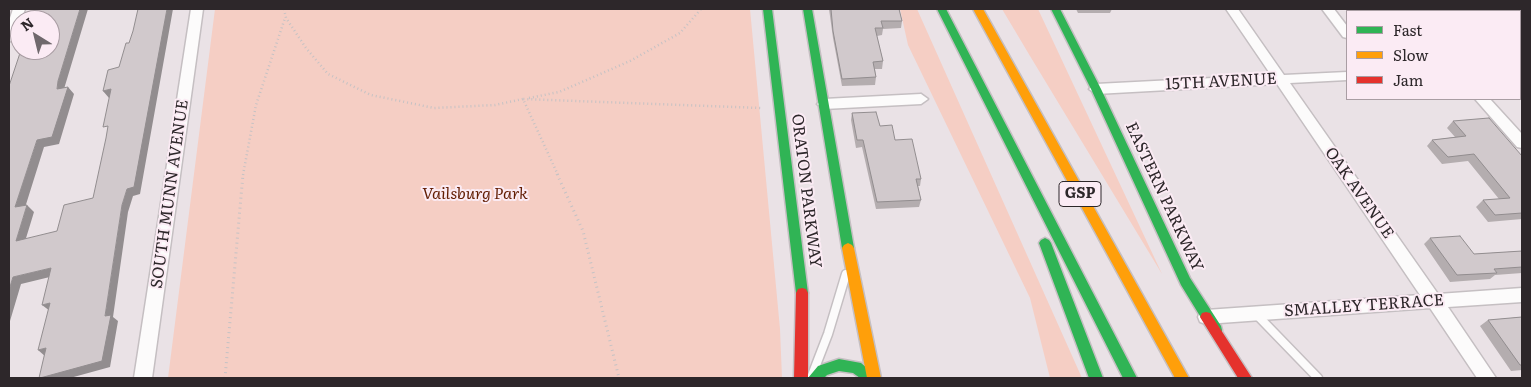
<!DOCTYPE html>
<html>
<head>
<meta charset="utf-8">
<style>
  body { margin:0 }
  #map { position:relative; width:1531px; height:387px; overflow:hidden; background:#eae2e6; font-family:Literata,serif }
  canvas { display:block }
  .frame { position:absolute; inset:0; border:10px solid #2d272a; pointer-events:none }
  .legend { position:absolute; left:1346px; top:10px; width:175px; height:90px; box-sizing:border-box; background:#fbebf4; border:1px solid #a99da3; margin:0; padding:6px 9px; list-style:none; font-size:15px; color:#2d272a }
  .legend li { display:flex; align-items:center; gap:10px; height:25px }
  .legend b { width:25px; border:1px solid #a99da3 }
  .north { position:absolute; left:10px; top:10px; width:50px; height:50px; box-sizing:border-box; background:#fbebf4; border:1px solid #a99da3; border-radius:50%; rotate:324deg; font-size:14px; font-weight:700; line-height:20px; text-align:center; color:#2d272a }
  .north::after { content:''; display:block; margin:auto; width:18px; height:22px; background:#6f686c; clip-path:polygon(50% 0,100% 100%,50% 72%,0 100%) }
</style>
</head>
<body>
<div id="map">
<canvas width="1531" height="387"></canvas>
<div class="frame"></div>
<ul class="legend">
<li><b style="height:6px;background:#30b455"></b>Fast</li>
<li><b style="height:6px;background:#ff9f0a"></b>Slow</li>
<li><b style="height:6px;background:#e5322d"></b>Jam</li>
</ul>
<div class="north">N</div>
</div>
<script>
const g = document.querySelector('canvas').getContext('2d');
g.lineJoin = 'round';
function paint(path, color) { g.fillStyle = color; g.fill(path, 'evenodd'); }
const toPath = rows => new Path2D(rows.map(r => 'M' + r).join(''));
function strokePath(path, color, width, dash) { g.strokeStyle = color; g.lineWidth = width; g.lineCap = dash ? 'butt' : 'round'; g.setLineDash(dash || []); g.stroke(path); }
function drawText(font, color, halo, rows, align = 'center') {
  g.font = font + ' Literata,serif'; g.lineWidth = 4; g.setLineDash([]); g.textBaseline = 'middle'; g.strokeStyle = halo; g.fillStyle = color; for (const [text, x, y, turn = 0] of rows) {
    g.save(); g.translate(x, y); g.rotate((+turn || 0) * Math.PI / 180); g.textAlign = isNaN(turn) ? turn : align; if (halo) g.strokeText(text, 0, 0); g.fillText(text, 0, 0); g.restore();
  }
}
paint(toPath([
  [215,9,750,9,780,329,782,378,168,378],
  [900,9,917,9,1082,378,1050,378,1030,298,908,45],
  [1002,9,1038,9,1162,274,1030,56]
]), '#f5cec4');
const lane = toPath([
  [1256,314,1318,378],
  [811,378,828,334,846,274]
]);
const street = toPath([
  [13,9,25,9,15,38,9,42,9,21,13,9],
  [191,9,203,9,152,378,134,378,191,9],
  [1226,9,1238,9,1284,75,1347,72,1347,80,1290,83,1438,294,1522,288,1522,302,1448,307,1496,378,1477,378,1430,308,1206,324,1200,322,1198,317,1200,312,1206,310,1420,295,1277,84,1096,94,1089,89,1096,84,1271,75,1226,9],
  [1322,9,1334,9,1347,26,1347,38,1343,37,1322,9],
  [1520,62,1522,62,1522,70,1520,70,1520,62],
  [921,94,928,99,921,104,824,109,817,104,824,99,921,94],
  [1475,99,1490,99,1522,134,1522,148,1517,147,1475,99]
]);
const fast = toPath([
  [763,9,772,9,808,293,806,297,802,298,798,297,796,293,763,9],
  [803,9,812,9,854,248,852,251,848,253,844,251,842,248,803,9],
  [937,9,946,9,1137,378,1123,378,937,9],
  [1051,9,1060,9,1101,89,1190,278,1221,326,1222,330,1221,334,1216,336,1211,334,1181,285,1091,89,1051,9],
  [1045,238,1049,240,1051,243,1103,378,1089,378,1039,243,1041,240,1045,238],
  [839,359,861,363,874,374,876,378,860,378,853,373,839,371,827,375,824,378,808,378,818,366,839,359]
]);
const slow = toPath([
  [973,9,983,9,1189,378,1175,378,973,9],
  [848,243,852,245,854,248,881,378,867,378,842,248,844,245,848,243]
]);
const jam = toPath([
  [802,288,806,289,808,293,808,378,794,378,796,293,798,289,802,288],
  [1206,312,1210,313,1252,378,1238,378,1200,317,1202,313,1206,312]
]);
strokePath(lane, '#c5bfc2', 11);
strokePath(street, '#c5bfc2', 3);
strokePath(fast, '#c5bfc2', 3);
strokePath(slow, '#c5bfc2', 3);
strokePath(jam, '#c5bfc2', 3);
strokePath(toPath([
  [284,9,286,18,306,48,328,74,371,95,434,108,495,105,523,99],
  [529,98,559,92,630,61,680,33,701,9],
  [243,175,256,105,285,18],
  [558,175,523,99,761,108]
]), '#c5c2c4', 2.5, [1, 3]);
strokePath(toPath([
  [557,174,583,231,619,378],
  [225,378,243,174]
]), '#c5c2c4', 3, [1, 4]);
strokePath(lane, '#fcfbfb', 8);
paint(street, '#fcfbfb');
paint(fast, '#30b455');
paint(slow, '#ff9f0a');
paint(jam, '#e5322d');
paint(toPath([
  [829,9,899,9,902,21,901,28,883,29,882,35,877,36,883,61,882,69,875,69,876,77,875,85,842,86,833,38],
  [1076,9,1112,9,1110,13,1078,13],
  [852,113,880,126,895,140,921,179,920,186,918,186,921,200,919,207,876,209,862,147,856,148,851,120],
  [1453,121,1522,156,1522,219,1488,222,1476,207,1483,200,1499,199,1468,161,1442,164,1427,146,1432,140,1455,137,1447,128],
  [1430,238,1474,254,1522,251,1522,273,1495,275,1490,279,1450,282,1424,244],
  [1522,317,1522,370,1511,371,1480,326,1488,320]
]), '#b4adaf');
paint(toPath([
  [80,9,88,9,64,89,57,89,58,81],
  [167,9,173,9,140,194,133,196,128,212,113,317,118,321,110,367,70,378,40,378,105,316,122,205,127,189],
  [68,87,74,94,59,144,44,147,23,214,15,207,37,140],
  [111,89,117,96,109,98,103,91],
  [27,205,34,212,23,248,16,241],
  [51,268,58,275,21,284,10,321,9,321,9,290,13,277],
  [50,303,50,311,42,305],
  [46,348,46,357,38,350]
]), '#928d8f');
const building = toPath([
  [35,9,80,9,58,81,57,89,68,87,52,137,37,140,15,207,27,205,16,241,57,231,64,205,93,198,106,138,108,126,103,127,111,89,103,91,108,70,119,67,126,43,129,43,133,31,138,9,167,9,134,187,127,189,122,205,105,316,111,315,102,361,40,378,39,378,46,348,38,350,50,303,42,305,51,268,13,277,9,290,9,86,21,50,50,50,50,20,31,20,35,9],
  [831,9,899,9,902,21,881,21,883,28,875,28,883,61,873,62,876,77,842,79,833,31,831,9],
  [876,112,880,126,892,125,895,140,912,139,921,179,916,179,921,200,877,202,863,140,857,140,852,113,876,112],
  [1489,118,1522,156,1522,213,1495,215,1483,200,1510,198,1474,154,1448,157,1432,140,1466,136,1453,121,1489,118],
  [1460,236,1474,254,1522,251,1522,267,1494,269,1497,273,1457,275,1430,238,1460,236],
  [1522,317,1522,365,1520,365,1488,320,1522,317]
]);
paint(building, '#d1c9cc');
strokePath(building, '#928d8f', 1);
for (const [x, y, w] of [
  [1080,194,42]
]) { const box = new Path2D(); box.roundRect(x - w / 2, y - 12.5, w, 25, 4); g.fillStyle = '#fbebf4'; g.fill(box); strokePath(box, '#2d272a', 1); }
drawText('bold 15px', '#2d272a', null, [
  ["GSP",1080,194]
]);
drawText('16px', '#2d272a', '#fbebf4', [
  ["15TH AVENUE",1221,82,-3],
  ["ORATON PARKWAY",806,191,83],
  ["OAK AVENUE",1359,193,55],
  ["SOUTH MUNN AVENUE",170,194,-82],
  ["EASTERN PARKWAY",1164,197,65],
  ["SMALLEY TERRACE",1364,306,-4]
]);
drawText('italic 16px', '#621d03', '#fbebf4', [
  ["Vailsburg Park",475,194]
]);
</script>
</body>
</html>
